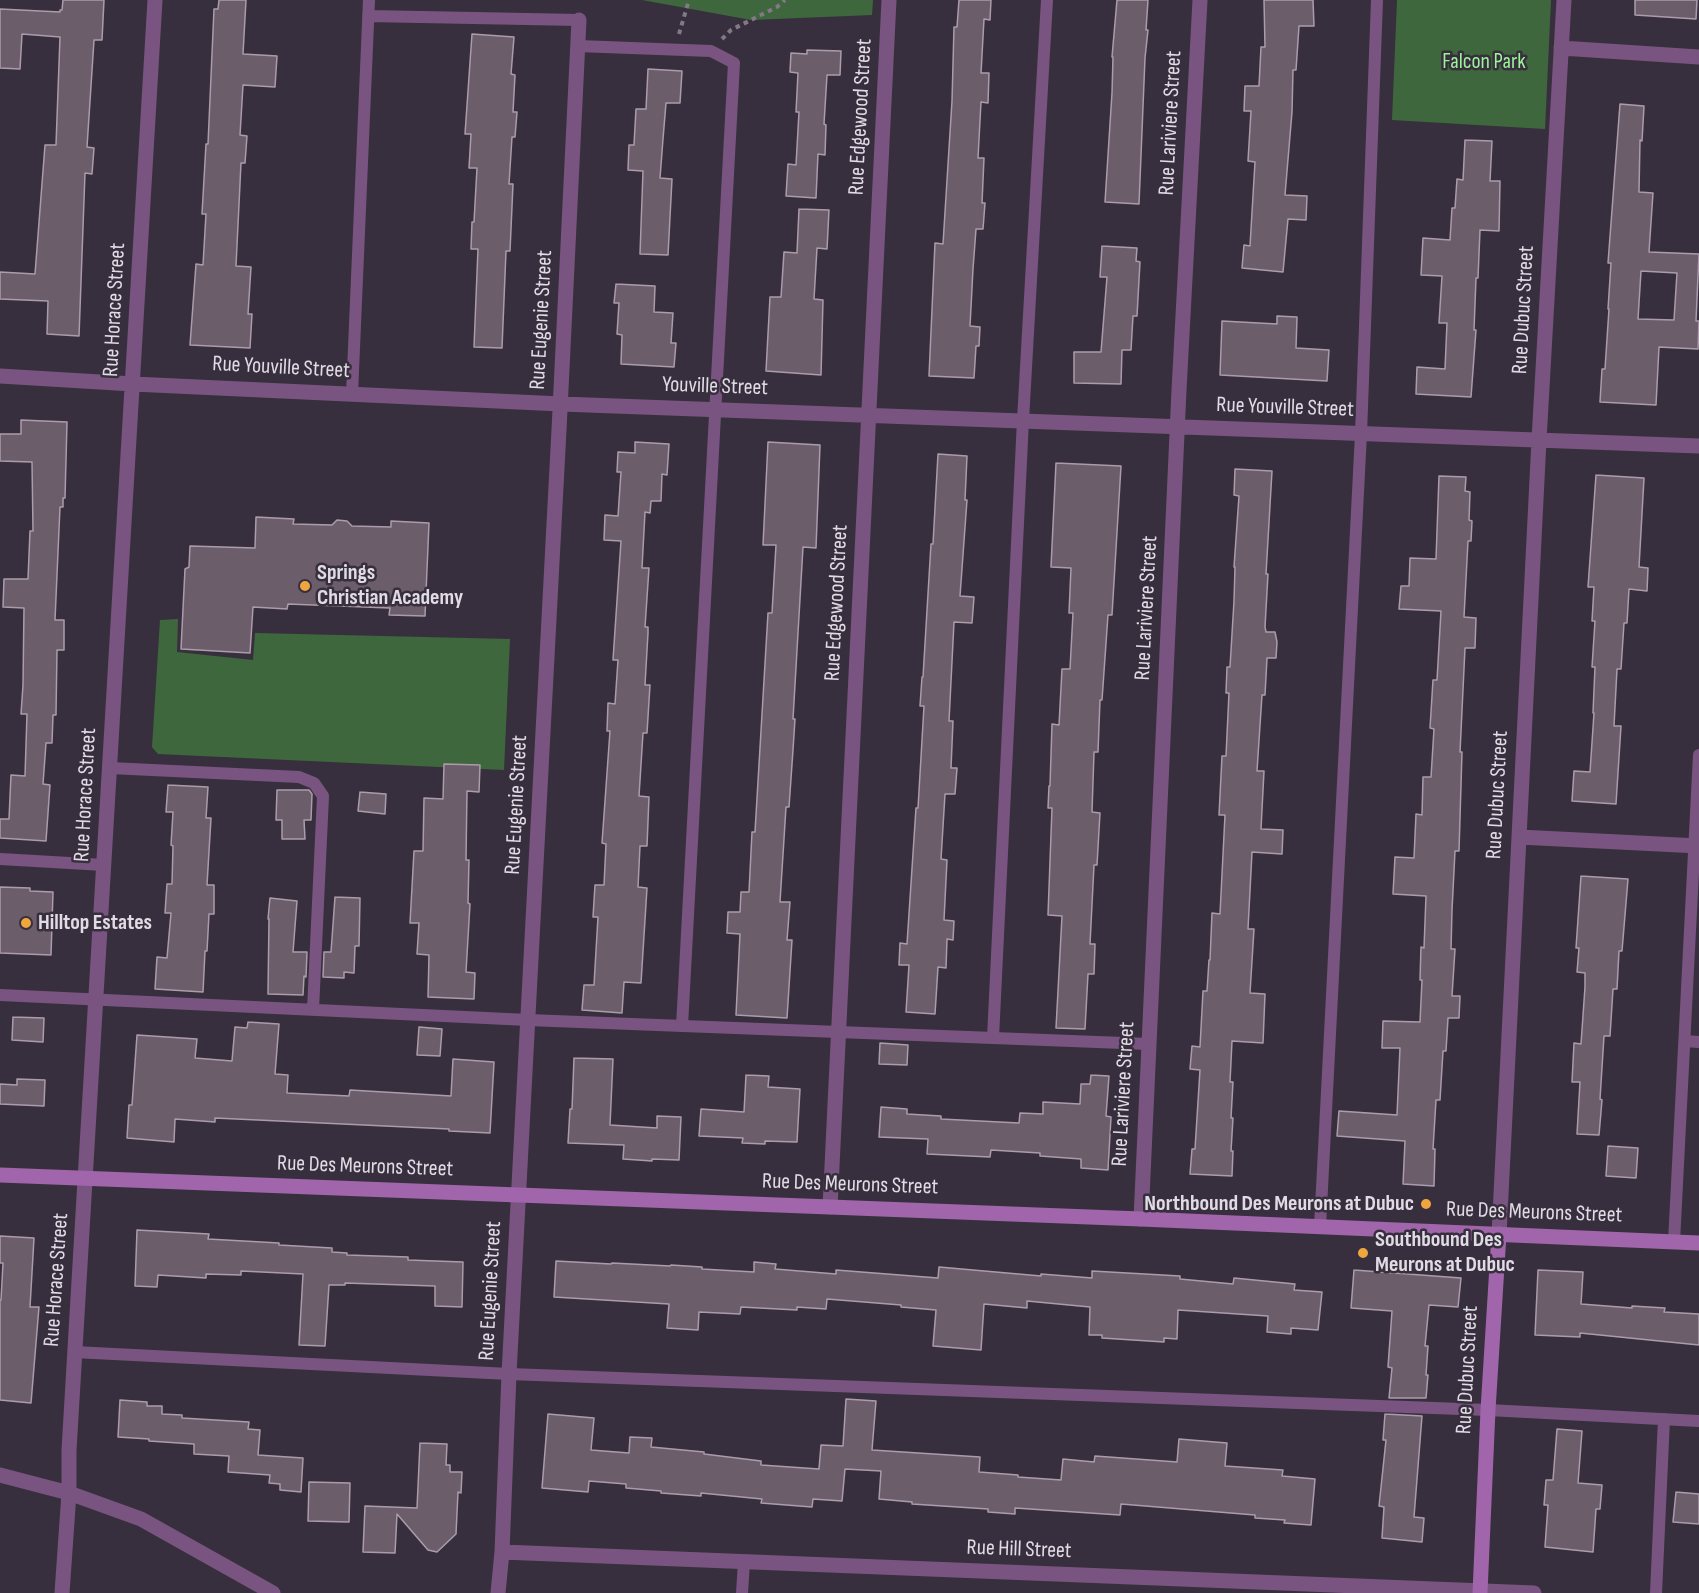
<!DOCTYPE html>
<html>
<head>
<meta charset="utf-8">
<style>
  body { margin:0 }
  canvas { display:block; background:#372f3d }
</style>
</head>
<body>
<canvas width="1699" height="1593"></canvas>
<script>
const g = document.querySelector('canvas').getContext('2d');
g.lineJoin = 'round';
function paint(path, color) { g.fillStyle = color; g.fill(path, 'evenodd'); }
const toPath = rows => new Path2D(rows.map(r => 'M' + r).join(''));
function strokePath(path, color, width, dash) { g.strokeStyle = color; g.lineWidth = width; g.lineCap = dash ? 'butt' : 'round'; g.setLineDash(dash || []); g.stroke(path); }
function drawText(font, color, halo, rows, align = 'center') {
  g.font = font + ' "Sofia Sans Condensed",sans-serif'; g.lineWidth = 5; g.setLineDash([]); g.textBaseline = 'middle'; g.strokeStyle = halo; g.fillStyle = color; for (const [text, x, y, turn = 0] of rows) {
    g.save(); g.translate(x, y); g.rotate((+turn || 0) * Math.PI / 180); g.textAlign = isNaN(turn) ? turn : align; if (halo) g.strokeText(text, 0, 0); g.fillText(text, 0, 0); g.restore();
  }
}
paint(toPath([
  [642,0,873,0,872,15,751,20],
  [1397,0,1551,0,1545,129,1392,120],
  [178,619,177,652,253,660,255,633,510,639,504,770,158,754,152,747,160,620]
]), '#3f673d');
const building = toPath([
  [63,0,104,0,102,40,94,40,87,147,94,148,92,174,85,173,79,336,47,334,48,301,0,299,0,272,35,274,45,145,56,145,60,37,22,34,20,69,0,68,0,9,60,12,60,10,62,10,63,0],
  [219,0,246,0,243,54,277,56,275,87,243,85,240,135,247,136,245,163,241,163,236,266,251,267,248,314,252,314,250,348,190,345,196,264,203,265,206,214,202,214,206,144,208,144,214,9,218,9,219,0],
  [959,0,991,0,990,20,984,19,981,73,989,73,988,103,981,102,978,158,984,158,982,203,985,203,983,229,976,229,973,269,970,326,980,327,979,346,976,346,974,378,929,376,935,243,943,244,952,101,954,27,957,27,959,0],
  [1117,0,1148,0,1146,30,1148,30,1145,58,1139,204,1105,202,1112,93,1113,57,1112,57,1117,0],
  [1264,0,1313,0,1314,26,1299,26,1296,70,1293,70,1292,112,1285,195,1307,196,1306,220,1288,219,1283,272,1242,268,1244,245,1250,246,1255,162,1248,161,1251,111,1244,111,1245,86,1259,86,1261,47,1265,47,1264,0],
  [1635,0,1697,0,1696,19,1635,15,1635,0],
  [472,34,514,37,511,74,515,75,513,112,517,112,515,137,512,137,509,184,513,184,510,251,506,251,502,348,474,347,478,249,471,249,472,222,474,222,477,168,469,168,471,134,465,134,472,34],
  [807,50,841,51,840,75,827,75,824,124,826,125,825,155,818,154,816,198,786,196,788,164,796,165,799,112,796,112,798,73,790,72,791,53,807,54,807,50],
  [648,69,682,71,680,103,666,103,663,139,660,178,672,179,668,255,640,254,643,171,628,170,629,145,634,145,636,109,646,109,648,69],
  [1620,104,1644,106,1642,141,1640,140,1639,192,1653,193,1649,252,1699,254,1696,321,1699,321,1698,349,1659,347,1656,405,1600,402,1602,369,1605,369,1609,309,1608,309,1611,263,1608,263,1620,104],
  [1641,271,1677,273,1674,320,1638,319,1641,271],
  [1465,140,1492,141,1490,181,1500,181,1499,231,1480,230,1478,278,1476,278,1474,330,1476,330,1471,397,1416,394,1417,367,1445,369,1447,323,1439,323,1442,276,1421,275,1423,238,1450,240,1452,208,1455,208,1457,179,1463,180,1465,140],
  [799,209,829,210,827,249,817,248,814,299,823,300,821,375,766,371,770,297,781,297,784,252,797,253,799,209],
  [1102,246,1137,248,1136,261,1140,262,1137,316,1133,316,1131,350,1122,350,1121,384,1074,383,1074,352,1101,352,1107,277,1100,277,1102,246],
  [616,284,655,286,654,312,673,313,671,343,676,343,674,367,621,364,622,335,617,334,619,303,614,303,616,284],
  [1277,316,1297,317,1296,348,1329,350,1327,381,1220,375,1222,321,1277,324,1277,316],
  [21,420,67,422,65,498,63,498,63,507,60,507,55,620,64,620,64,650,57,650,56,715,53,715,52,743,46,743,43,784,50,785,46,841,0,838,0,819,9,819,11,775,25,776,27,714,21,714,23,685,24,608,3,607,4,579,28,579,30,531,33,531,32,462,0,461,0,434,21,434,21,420],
  [635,442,669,444,667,475,662,474,661,501,651,501,650,513,645,512,642,568,649,568,645,627,648,627,648,633,645,685,650,685,647,733,643,733,639,796,649,797,647,846,640,846,638,887,647,888,641,983,624,982,622,1013,582,1010,584,985,594,985,598,917,593,917,595,885,604,885,606,844,602,843,610,731,607,731,608,703,615,704,618,660,613,660,621,541,604,540,605,515,618,516,621,472,617,472,618,452,635,453,635,442],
  [768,442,820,445,816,548,803,547,793,719,795,719,793,750,789,807,786,807,780,902,790,902,787,940,792,940,787,1018,736,1015,740,934,727,933,728,912,740,912,741,892,749,892,752,832,755,832,768,613,772,613,776,545,763,545,768,442],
  [938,454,967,456,965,500,967,500,960,596,974,597,972,623,954,622,949,721,953,721,951,768,957,768,955,794,945,794,941,859,947,860,944,920,954,921,953,940,947,939,946,968,938,967,935,1014,906,1012,909,965,899,965,900,943,907,944,916,808,918,808,924,706,920,706,922,677,923,677,931,544,933,544,938,454],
  [1056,463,1121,466,1112,615,1108,615,1102,700,1100,700,1098,752,1094,752,1092,812,1100,813,1097,865,1094,865,1090,944,1095,944,1094,974,1088,974,1085,1029,1056,1028,1062,916,1048,915,1052,808,1048,808,1049,786,1050,786,1052,724,1059,725,1062,669,1070,669,1073,613,1069,613,1071,568,1051,567,1056,463],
  [1235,469,1272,471,1266,574,1268,574,1265,627,1266,632,1275,632,1277,642,1276,658,1267,658,1265,695,1262,695,1257,771,1264,771,1261,829,1283,830,1282,854,1252,852,1248,929,1254,929,1250,993,1265,994,1263,1043,1232,1041,1230,1082,1233,1082,1231,1118,1233,1118,1231,1151,1233,1151,1232,1176,1190,1174,1192,1149,1195,1149,1200,1070,1190,1069,1192,1046,1200,1047,1203,991,1207,991,1209,960,1210,960,1212,913,1220,914,1225,815,1219,815,1222,756,1226,756,1229,693,1226,693,1227,667,1230,667,1234,601,1235,567,1234,567,1239,496,1234,495,1235,469],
  [1596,475,1644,478,1639,567,1648,568,1647,591,1629,589,1627,623,1624,623,1621,669,1617,669,1614,726,1621,726,1616,804,1572,801,1574,771,1590,772,1594,713,1593,713,1595,667,1592,667,1595,621,1592,621,1594,587,1588,587,1596,475],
  [1439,476,1466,477,1465,491,1470,492,1469,520,1472,521,1471,541,1468,541,1464,617,1476,618,1475,648,1465,648,1460,752,1462,752,1459,851,1455,851,1452,910,1451,949,1455,949,1452,996,1460,996,1459,1018,1448,1018,1446,1051,1443,1051,1440,1100,1436,1100,1433,1149,1435,1149,1434,1186,1403,1184,1405,1141,1337,1136,1339,1111,1397,1115,1400,1048,1382,1048,1383,1021,1420,1022,1422,980,1420,980,1421,947,1424,948,1426,896,1393,894,1395,857,1414,858,1416,814,1422,815,1423,777,1431,777,1434,729,1430,728,1433,680,1437,680,1441,611,1399,609,1401,586,1409,586,1410,558,1436,559,1439,476],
  [256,517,294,519,293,524,332,525,337,520,347,521,352,526,391,527,391,521,429,523,425,616,389,615,390,608,288,604,287,609,253,607,250,653,181,649,185,569,189,567,190,546,255,548,256,517],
  [444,764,480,765,479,792,467,791,466,860,469,860,468,903,470,904,466,972,475,973,474,999,428,997,429,955,417,954,419,923,410,923,414,851,423,851,424,798,443,799,444,764],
  [168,785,208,787,206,818,211,818,207,885,214,885,214,914,209,914,207,951,205,951,203,992,155,989,157,957,167,958,171,913,165,913,167,884,172,884,173,846,171,845,173,812,166,812,168,785],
  [277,790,309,790,312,794,311,820,304,820,305,839,282,839,282,820,276,820,277,790],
  [360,792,386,794,385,814,358,811,360,792],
  [1581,876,1628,879,1622,951,1619,951,1617,989,1613,989,1610,1036,1604,1036,1600,1099,1602,1100,1599,1135,1577,1134,1580,1082,1572,1082,1574,1043,1581,1044,1585,987,1585,973,1577,972,1579,948,1576,948,1581,876],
  [0,887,30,888,30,891,53,892,51,955,0,953,0,887],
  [335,897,360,898,359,946,355,946,354,973,344,972,344,978,323,977,324,952,331,952,335,897],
  [270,898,297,901,293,952,307,952,306,977,304,976,303,995,268,994,269,919,268,919,270,898],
  [13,1017,44,1018,43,1042,12,1040,13,1017],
  [248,1022,279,1024,275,1074,288,1075,287,1093,349,1096,350,1090,451,1096,453,1059,494,1062,490,1133,449,1131,449,1129,215,1118,215,1122,175,1119,174,1142,127,1138,129,1105,132,1105,137,1035,197,1039,195,1058,232,1061,235,1027,247,1028,248,1022],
  [419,1027,442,1029,440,1056,417,1055,419,1027],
  [880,1043,908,1045,907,1065,879,1064,880,1043],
  [574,1058,613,1059,610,1125,657,1128,657,1116,681,1117,679,1160,652,1159,652,1161,623,1159,624,1145,568,1143,570,1109,572,1109,574,1058],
  [746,1075,769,1076,768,1087,800,1089,797,1142,765,1141,765,1144,742,1143,743,1138,699,1136,701,1109,744,1112,746,1075],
  [1091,1075,1109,1076,1106,1116,1111,1117,1108,1170,1081,1168,1081,1159,1040,1156,1040,1153,991,1150,990,1157,927,1154,928,1139,879,1137,881,1107,907,1109,907,1114,941,1116,941,1119,1019,1123,1020,1113,1043,1114,1043,1102,1080,1104,1081,1084,1090,1084,1091,1075],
  [17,1079,45,1080,44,1106,0,1104,0,1084,17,1085,17,1079],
  [1608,1146,1638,1148,1636,1178,1606,1176,1608,1146],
  [137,1230,209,1234,208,1239,279,1243,279,1245,332,1248,332,1252,347,1253,347,1255,408,1257,408,1260,463,1262,462,1307,435,1306,435,1286,345,1283,345,1285,329,1285,325,1346,299,1345,303,1274,241,1271,241,1275,206,1274,206,1278,158,1275,157,1287,135,1286,137,1230],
  [0,1236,34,1238,30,1307,39,1307,31,1403,0,1400,0,1300,1,1300,3,1263,0,1263,0,1236],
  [556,1261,611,1264,612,1263,670,1266,671,1265,702,1267,702,1269,754,1272,754,1262,776,1264,775,1269,836,1274,836,1270,938,1278,939,1267,1041,1276,1041,1274,1092,1278,1092,1271,1180,1276,1180,1279,1233,1284,1234,1278,1295,1284,1294,1290,1322,1292,1318,1330,1291,1328,1291,1334,1267,1332,1268,1316,1178,1310,1177,1339,1164,1338,1164,1342,1102,1338,1102,1335,1089,1335,1090,1307,1027,1301,1027,1308,984,1304,981,1350,933,1346,936,1310,901,1307,901,1305,827,1299,826,1309,797,1307,797,1310,741,1307,740,1314,699,1312,698,1330,667,1328,669,1304,554,1297,556,1261],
  [1354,1270,1461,1278,1458,1307,1429,1305,1425,1346,1428,1346,1426,1375,1428,1375,1426,1398,1389,1398,1392,1368,1388,1367,1392,1311,1351,1308,1354,1270],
  [1538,1270,1583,1272,1581,1304,1632,1308,1632,1306,1665,1308,1664,1312,1699,1314,1699,1345,1580,1333,1580,1337,1535,1335,1538,1270],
  [846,1399,876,1401,872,1450,980,1457,979,1472,1018,1475,1018,1477,1061,1480,1063,1459,1094,1462,1095,1456,1177,1462,1179,1439,1227,1443,1225,1466,1283,1470,1282,1476,1315,1479,1311,1525,1284,1523,1285,1520,1255,1518,1255,1515,1121,1504,1120,1515,1015,1508,1015,1514,988,1512,988,1509,912,1504,912,1502,879,1499,881,1471,845,1469,842,1501,813,1499,812,1507,761,1503,762,1499,701,1493,701,1496,661,1493,661,1491,626,1488,626,1484,589,1481,588,1492,542,1488,548,1414,594,1418,591,1450,629,1453,630,1437,652,1438,651,1447,704,1452,704,1454,761,1461,761,1465,819,1469,821,1445,843,1446,846,1399],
  [120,1400,147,1402,147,1406,162,1406,162,1414,182,1415,182,1418,249,1422,248,1429,260,1430,258,1455,303,1458,301,1492,280,1490,280,1484,269,1483,270,1475,228,1472,229,1456,194,1454,194,1444,149,1441,149,1439,118,1437,120,1400],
  [1385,1414,1422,1416,1414,1517,1424,1518,1422,1542,1382,1538,1384,1507,1379,1506,1386,1440,1383,1440,1385,1414],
  [1557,1429,1582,1431,1578,1483,1602,1485,1600,1509,1596,1509,1593,1552,1545,1547,1548,1505,1544,1505,1546,1480,1553,1480,1557,1429],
  [420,1443,447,1444,446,1465,450,1465,450,1472,462,1472,461,1493,458,1492,456,1534,437,1552,428,1550,397,1514,395,1553,363,1552,365,1506,417,1508,420,1443],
  [309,1482,350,1483,349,1522,308,1521,309,1482],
  [1676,1492,1699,1494,1699,1524,1673,1522,1676,1492]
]);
paint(building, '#6b5d6a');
strokePath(building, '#ac9cab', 1.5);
strokePath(toPath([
  [679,34,689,0],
  [722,39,731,30,777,7,785,0]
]), '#817a86', 4, [4.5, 4.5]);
strokePath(toPath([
  [368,16,579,20],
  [578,46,711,51,734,63,682,1026],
  [352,394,369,0],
  [110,768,299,777,314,783,323,796,313,1010],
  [0,859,104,865],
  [0,995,528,1020,1149,1044],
  [993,1038,1023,420,1047,0],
  [1685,1041,1699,1042],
  [1320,1227,1361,434,1377,0],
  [1674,1242,1699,755],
  [74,1352,509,1374,1488,1410,1699,1421],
  [742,1593,744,1562],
  [1656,1593,1664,1419]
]), '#7a5481', 12);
strokePath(toPath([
  [1561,48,1699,57],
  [0,376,133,384,561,404,1699,446],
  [1519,837,1699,846],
  [830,1207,889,0],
  [1141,1219,1179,390,1200,0],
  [1499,1234,1539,440,1564,0],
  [0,1475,69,1493,141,1519,273,1593],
  [502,1552,1534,1593],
  [62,1593,69,1493,69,1450,155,0],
  [498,1593,502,1552,509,1374,559,430,579,20]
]), '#7a5481', 15);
strokePath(toPath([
  [0,1175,1141,1219,1699,1243],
  [1480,1593,1488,1410,1499,1234]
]), '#a165ac', 15);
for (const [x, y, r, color] of [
  [305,586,6,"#f0a63f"],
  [26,923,6,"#f0a63f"],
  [1426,1204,6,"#f0a63f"],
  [1363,1253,6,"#f0a63f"]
]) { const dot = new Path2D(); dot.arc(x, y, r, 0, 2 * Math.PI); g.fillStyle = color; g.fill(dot); strokePath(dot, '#372f3d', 2); }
drawText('22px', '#9cf498', '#372f3d', [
  ["Falcon Park",1484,62]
]);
drawText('22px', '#e0dbe4', '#372f3d', [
  ["Rue Edgewood Street",861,117,-87],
  ["Rue Lariviere Street",1171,123,-87],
  ["Rue Horace Street",115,310,-87],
  ["Rue Dubuc Street",1524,310,-87],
  ["Rue Eugenie Street",542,320,-87],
  ["Rue Youville Street",281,368,3],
  ["Youville Street",715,387,2],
  ["Rue Youville Street",1285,408,2],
  ["Rue Edgewood Street",837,603,-87],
  ["Rue Lariviere Street",1147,608,-87],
  ["Rue Horace Street",86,795,-87],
  ["Rue Dubuc Street",1498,795,-87],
  ["Rue Eugenie Street",517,805,-87],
  ["Rue Lariviere Street",1124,1094,-87],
  ["Rue Des Meurons Street",365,1167,2],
  ["Rue Des Meurons Street",850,1185,2],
  ["Rue Des Meurons Street",1534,1213,2],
  ["Rue Horace Street",57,1280,-86],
  ["Rue Eugenie Street",491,1291,-87],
  ["Rue Dubuc Street",1468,1370,-87],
  ["Rue Hill Street",1019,1550,2]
]);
drawText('bold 22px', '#e0dbe4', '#372f3d', [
  ["Springs",317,573],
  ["Christian Academy",317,598],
  ["Hilltop Estates",38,923],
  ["Northbound Des Meurons at Dubuc",1414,1204,"right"],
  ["Southbound Des",1375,1240],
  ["Meurons at Dubuc",1375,1265]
], 'left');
</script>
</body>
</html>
